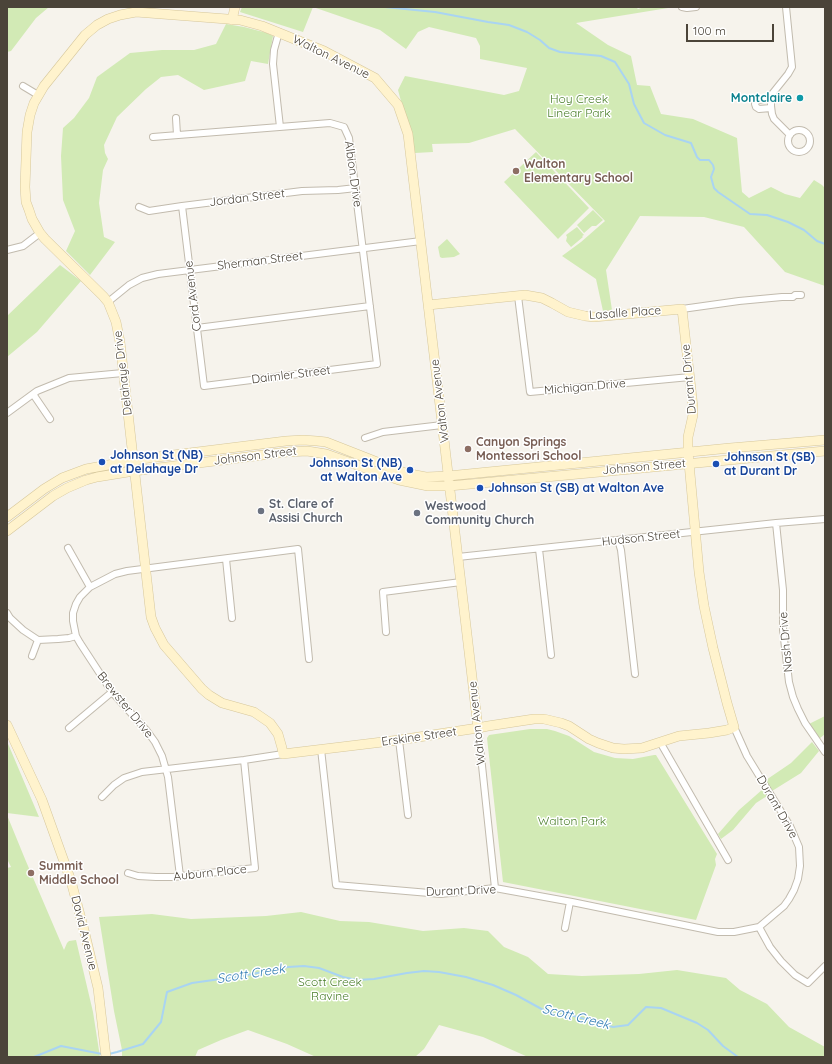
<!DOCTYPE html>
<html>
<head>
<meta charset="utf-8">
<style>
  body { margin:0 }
  #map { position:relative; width:832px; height:1064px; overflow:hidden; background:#f6f3ec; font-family:Quicksand,sans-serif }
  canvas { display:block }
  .frame { position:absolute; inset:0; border:8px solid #4b4439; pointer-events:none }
  .scale { position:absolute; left:686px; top:24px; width:88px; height:18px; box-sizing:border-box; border:2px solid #4b4439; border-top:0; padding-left:5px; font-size:12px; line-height:14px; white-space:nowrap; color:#4b4439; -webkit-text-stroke:3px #fff; paint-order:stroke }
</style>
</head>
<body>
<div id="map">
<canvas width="832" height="1064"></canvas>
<div class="frame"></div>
<div class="scale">100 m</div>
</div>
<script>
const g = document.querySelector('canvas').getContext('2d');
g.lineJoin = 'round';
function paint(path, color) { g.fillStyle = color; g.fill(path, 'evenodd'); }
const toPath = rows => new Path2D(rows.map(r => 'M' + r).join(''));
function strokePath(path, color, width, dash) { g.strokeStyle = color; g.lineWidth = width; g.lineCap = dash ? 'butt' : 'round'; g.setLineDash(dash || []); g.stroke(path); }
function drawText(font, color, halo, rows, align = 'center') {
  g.font = font + ' Quicksand,sans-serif'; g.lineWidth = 3; g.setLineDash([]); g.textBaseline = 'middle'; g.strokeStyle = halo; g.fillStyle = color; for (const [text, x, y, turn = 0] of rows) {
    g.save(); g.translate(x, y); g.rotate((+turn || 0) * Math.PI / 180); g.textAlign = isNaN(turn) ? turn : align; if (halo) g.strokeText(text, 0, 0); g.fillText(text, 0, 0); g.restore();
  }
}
paint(toPath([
  [7,7,49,7,36,18,11,51,7,52],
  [242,7,636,7,638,9,644,7,667,7,668,8,576,23,608,45,631,56,637,85,650,86,661,114,693,119,737,138,742,192,749,198,771,187,785,194,800,198,814,180,822,185,825,188,825,286,785,272,744,227,704,217,640,216,606,270,612,310,603,311,596,279,562,256,581,242,605,221,515,129,469,143,432,144,433,152,415,153,398,90,405,76,504,95,519,91,527,68,480,59,480,46,476,38,429,27,418,32,406,49,380,30,313,7,303,32,240,12],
  [226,24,244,27,267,33,273,36,268,64,251,61,245,81,204,90,178,75,161,77,146,89,117,117,104,145,105,153,108,159,103,170,99,203,104,237,115,242,90,275,66,251,75,231,63,200,61,156,63,128,74,118,89,98,97,77,130,53,162,50,194,50,216,44],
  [536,152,589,208,558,239,504,182],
  [593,210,603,220,596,226,592,226,584,233,577,225],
  [577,227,584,235,582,236,583,237,571,247,566,241,567,237,566,235],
  [447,239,460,254,454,257,442,258,440,257,438,247],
  [60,265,81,281,37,332,7,357,7,316],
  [825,716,825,734,819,739,809,724],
  [530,729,547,729,555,731,569,736,594,752,615,758,633,759,654,755,656,755,717,854,715,859,716,865,696,920,503,882,487,738,489,735],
  [7,742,9,746,39,817,7,813],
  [812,742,819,751,801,773,772,791,766,780,791,763],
  [763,789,767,796,756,803,733,830,721,839,718,834,739,810],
  [7,815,25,859,64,950,67,943,69,941,76,940,93,1012,100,1057,7,1057,7,868,11,867,7,859],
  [301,912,340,921,369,922,423,931,464,928,488,931,504,947,528,957,548,974,582,976,610,975,639,974,677,970,726,978,740,990,767,1004,789,1027,825,1047,825,1057,528,1057,483,1037,439,1025,424,1049,415,1057,316,1057,287,1044,248,1030,221,1040,198,1050,195,1057,122,1057,122,1050,114,1011,99,917,152,914,191,919,266,916]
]), '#d2eab5');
strokePath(toPath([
  [385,7,435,12,488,22,509,25,527,32,540,40,549,48,560,52,601,56,615,62,629,84,634,104,644,123,665,135,691,143,697,157,700,160,709,160,713,165,714,169,711,177,714,188,718,192,750,214,767,215,788,222,804,230,817,241,825,244],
  [109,1054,117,1052,143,1044,161,1022,167,992,192,983,242,976,288,967,304,966,319,968,343,977,357,980,374,979,407,973,424,971,439,972,466,977,493,985,516,995,547,1012,559,1015,574,1016,613,1027,628,1025,646,1007,661,1008,697,1023,708,1030,723,1046,738,1057],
  [34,1057,61,1046,102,1054]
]), '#a9d4f2', 2);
const street = toPath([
  [682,7,687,8,696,7],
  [786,7,792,67,788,74,772,94,771,98,771,106,772,114,774,119,790,135],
  [279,32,274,50,273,64,280,127],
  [23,86,38,95],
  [771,98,758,100,756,101,755,104,756,107,759,109,771,108],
  [176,118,177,135],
  '788 141a11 11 0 1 1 22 0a11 11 0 1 1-22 0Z',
  [153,137,330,123,344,127,349,138,377,364,204,386,182,206],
  [139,207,149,211,182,206,302,191,338,190,356,188],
  [7,250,23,246,40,233],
  [518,296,530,392,690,377],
  [108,302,129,285,142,278,158,274,421,241],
  [682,309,739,301,782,297,793,297,795,295,801,295],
  [197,328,370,306],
  [33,394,50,419],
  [7,413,37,391,69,378,123,373],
  [365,438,383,432,442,425],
  [776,523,783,590,783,630,789,682,793,697,798,709,805,723,825,752],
  [618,540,621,550,635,674],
  [68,548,90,587],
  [539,549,551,655],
  [458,557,776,523,825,519],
  [226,559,232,618],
  [7,613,10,618,23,630,38,640,58,639,69,638,76,636],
  [386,632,383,592,461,582],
  [32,656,38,640],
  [69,728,112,692],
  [478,728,495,888],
  [399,740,408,815],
  [660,742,728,860],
  [321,749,336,885,441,894,495,888,572,902,718,932,734,932,759,927,784,906,789,899,794,890,798,879,800,866,799,847,790,826,747,756,734,727],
  [102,797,114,785,124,778,142,772,244,760,283,754],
  [128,873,138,876,156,877,173,877,255,868,244,760],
  [180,876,168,777,162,756,155,742,147,731,112,692,80,643,76,636,73,621,73,613,76,604,80,597,90,587,115,574,127,571,298,549,309,659],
  [759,927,770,947,781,961,795,975,808,983,825,966],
  [565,928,570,902]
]);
const secondary = toPath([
  [232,20,235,7],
  [428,305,525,295,542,298,552,303,568,312,585,316,594,317,682,309,693,407,693,415,688,437,688,452,699,572,704,606,713,648,727,703,734,727,727,730,709,733,679,736,642,748,624,749,613,748,598,743,589,739,569,726,561,723,544,719,534,719,488,726,478,728,399,740,283,754,282,748,278,734,270,723,254,712,222,703,209,695,202,689,164,645,155,628,151,617,120,342,116,322,108,302,103,296,45,239,40,233,32,219,29,210,26,202,25,187,27,132,30,115,34,103,44,86,85,35,97,25,108,19,120,15,136,12,240,20,262,26,324,51,375,78,398,105,408,134,478,728],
  [7,517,44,489,62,478,86,469,141,459,286,441,303,440,317,441,326,442,405,473,426,477,448,476,730,448,825,440],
  [7,531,53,496,67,488,86,480,97,477,134,471,287,452,307,451,326,454,399,480,428,486,449,486,825,451],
  [7,725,42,800,71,881,84,930,98,988,106,1057]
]);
strokePath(street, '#c2bbae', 8);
strokePath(secondary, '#d6c79b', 10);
strokePath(street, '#fff', 6);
strokePath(secondary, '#fff3cd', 9);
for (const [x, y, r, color] of [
  [800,98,4,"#0f9aa8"],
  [516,171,4,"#8d6e63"],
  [468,449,4,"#8d6e63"],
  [102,462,4,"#1a4fb4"],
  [716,464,4,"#1a4fb4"],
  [410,470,4,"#1a4fb4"],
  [480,488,4,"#1a4fb4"],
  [261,511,4,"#6b7280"],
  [417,513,4,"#6b7280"],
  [31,873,4,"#8d6e63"]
]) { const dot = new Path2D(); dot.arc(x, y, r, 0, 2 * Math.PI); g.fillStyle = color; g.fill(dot); strokePath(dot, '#fff', 1.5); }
drawText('12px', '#4b4439', '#fff', [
  ["Walton Avenue",331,57,26],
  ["Albion Drive",353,174,82],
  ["Jordan Street",247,198,-7],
  ["Sherman Street",260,261,-7],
  ["Cord Avenue",193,296,-97],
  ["Lasalle Place",625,313,-4],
  ["Delahaye Drive",123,373,-97],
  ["Daimler Street",291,375,-7],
  ["Durant Drive",689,379,-95],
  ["Michigan Drive",585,387,-5],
  ["Walton Avenue",440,401,-97],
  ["Johnson Street",255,456,-7],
  ["Johnson Street",644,467,-5],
  ["Hudson Street",641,538,-6],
  ["Nash Drive",786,642,-95],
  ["Brewster Drive",125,705,51],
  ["Walton Avenue",477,723,-96],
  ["Erskine Street",419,737,-8],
  ["Durant Drive",777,807,60],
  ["Auburn Place",210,873,-6],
  ["Durant Drive",461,891,-2],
  ["David Avenue",84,933,76]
]);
drawText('bold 12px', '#0d838f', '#fff', [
  ["Montclaire",792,98]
], 'right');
drawText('12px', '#4a7f2a', '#fff', [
  ["Hoy Creek",579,99],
  ["Linear Park",579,113],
  ["Walton Park",572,821],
  ["Scott Creek",330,982],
  ["Ravine",330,996]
]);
drawText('bold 12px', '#785e54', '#fff', [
  ["Walton",524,164],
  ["Elementary School",524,178],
  ["Canyon Springs",476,442],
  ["Montessori School",476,456],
  ["Summit",39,866],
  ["Middle School",39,880]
], 'left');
drawText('bold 12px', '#164399', '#fff', [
  ["Johnson St (NB)",110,455],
  ["at Delahaye Dr",110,469],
  ["Johnson St (SB)",724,457],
  ["at Durant Dr",724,471],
  ["Johnson St (NB)",402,463,"right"],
  ["at Walton Ave",402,477,"right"],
  ["Johnson St (SB) at Walton Ave",488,488]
], 'left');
drawText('bold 12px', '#5b616d', '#fff', [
  ["St. Clare of",269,504],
  ["Assisi Church",269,518],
  ["Westwood",425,506],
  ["Community Church",425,520]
], 'left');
drawText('italic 13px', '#2e7ab2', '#fff', [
  ["Scott Creek",251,974,-9],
  ["Scott Creek",576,1017,14]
]);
</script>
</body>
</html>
